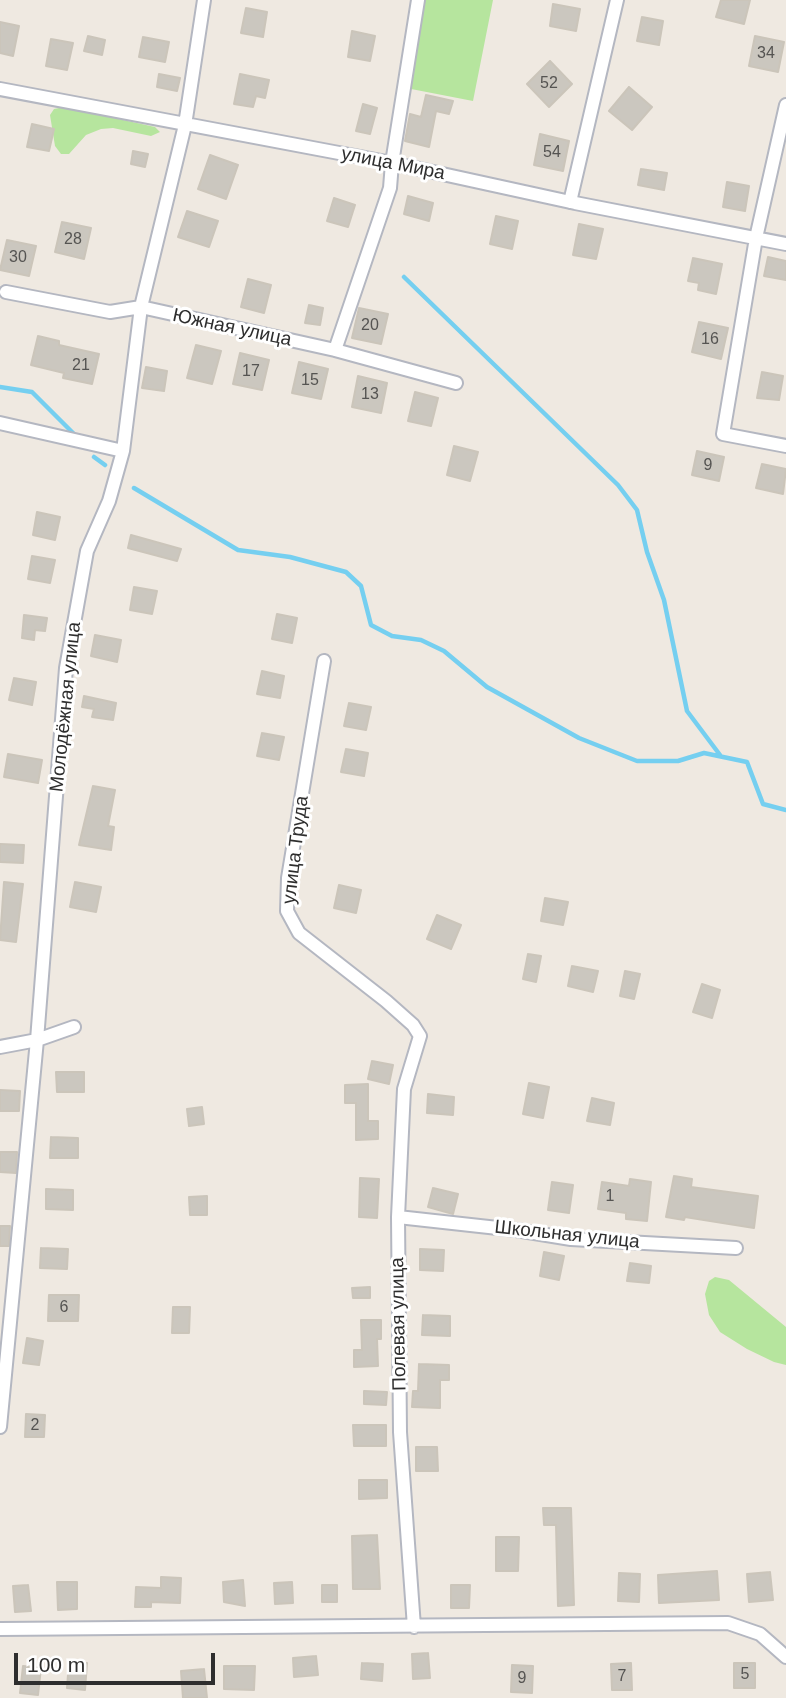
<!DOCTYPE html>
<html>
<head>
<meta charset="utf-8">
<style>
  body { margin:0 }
  #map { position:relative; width:786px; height:1698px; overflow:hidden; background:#efe9e1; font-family:Helvetica,sans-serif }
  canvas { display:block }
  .scale { position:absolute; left:14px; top:1653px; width:201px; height:32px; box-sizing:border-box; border:4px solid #2e2e2e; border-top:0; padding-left:9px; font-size:21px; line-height:24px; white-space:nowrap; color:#2e2e2e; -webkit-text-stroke:5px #fff; paint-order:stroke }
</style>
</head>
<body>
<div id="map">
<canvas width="786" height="1698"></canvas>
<div class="scale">100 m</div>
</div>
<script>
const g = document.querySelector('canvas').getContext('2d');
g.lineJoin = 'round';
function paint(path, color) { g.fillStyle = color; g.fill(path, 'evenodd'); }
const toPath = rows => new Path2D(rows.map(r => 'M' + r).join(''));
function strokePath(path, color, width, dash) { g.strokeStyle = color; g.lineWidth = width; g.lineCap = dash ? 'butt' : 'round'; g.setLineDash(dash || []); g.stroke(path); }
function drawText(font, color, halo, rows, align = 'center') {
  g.font = font + ' Helvetica,sans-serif'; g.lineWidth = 6; g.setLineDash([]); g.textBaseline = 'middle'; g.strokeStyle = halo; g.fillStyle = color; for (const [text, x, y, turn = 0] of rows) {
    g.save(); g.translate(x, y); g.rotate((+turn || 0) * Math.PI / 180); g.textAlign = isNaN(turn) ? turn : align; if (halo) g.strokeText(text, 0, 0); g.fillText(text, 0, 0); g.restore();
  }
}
paint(toPath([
  [423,0,493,0,473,101,406,88],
  [64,107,155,127,160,132,151,136,113,128,101,129,86,135,69,154,61,154,55,146,50,115,54,109],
  [715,1277,729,1280,786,1327,786,1365,774,1362,747,1349,720,1332,709,1315,705,1294,709,1281]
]), '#b6e59e');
strokePath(toPath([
  [404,277,618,485,637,510,647,552,664,600,687,711,720,755],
  [0,387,32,392,75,435],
  [94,457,105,465],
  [134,488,238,550,290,557,346,572,361,586,371,625,392,636,421,640,444,651,487,687,579,738,637,761,678,761,704,753,747,762,763,804,786,810]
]), '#75cff0', 4.5);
const building = toPath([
  [721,0,750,0,744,24,716,17,721,0],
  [553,4,580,9,576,31,550,26,553,4],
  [246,8,267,12,263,37,241,33,246,8],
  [642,17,663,21,659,45,637,41,642,17],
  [0,22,19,26,13,56,0,53,0,22],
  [352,31,375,36,370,61,348,57,352,31],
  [88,36,105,40,102,55,84,51,88,36],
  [755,36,784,42,778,72,749,66,755,36],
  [143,37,169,42,165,62,139,57,143,37],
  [51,39,73,43,67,70,46,66,51,39],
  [550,61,572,84,549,107,527,84,550,61],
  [159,74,180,78,177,91,157,87,159,74],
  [240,74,269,80,265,98,256,96,253,107,234,104,240,74],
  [629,87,652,107,632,130,609,111,629,87],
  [426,95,453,101,449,114,436,111,429,147,405,141,410,114,421,117,426,95],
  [363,104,377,108,370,134,356,131,363,104],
  [32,124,54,129,49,151,27,147,32,124],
  [540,134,569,141,563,171,534,165,540,134],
  [133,151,148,154,145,167,131,164,133,151],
  [210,155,238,165,226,199,198,189,210,155],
  [641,169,667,173,664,190,638,185,641,169],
  [727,182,749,186,745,211,723,207,727,182],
  [408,196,433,203,429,221,404,214,408,196],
  [334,198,355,205,348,227,327,221,334,198],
  [187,211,218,221,209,247,178,237,187,211],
  [496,216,518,221,512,249,490,244,496,216],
  [62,222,91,228,84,259,55,252,62,222],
  [579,224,603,229,596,259,573,255,579,224],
  [7,240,36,246,29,276,0,270,7,240],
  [768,257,786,261,786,280,764,276,768,257],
  [693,258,722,264,716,294,698,290,699,283,688,281,693,258],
  [248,279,271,285,264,313,241,307,248,279],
  [309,305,323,308,320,325,305,323,309,305],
  [359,308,388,314,381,344,352,338,359,308],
  [699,322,728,328,721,359,692,352,699,322],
  [38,336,59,341,59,345,99,354,92,384,63,378,64,373,31,365,38,336],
  [196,345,221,351,212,384,187,378,196,345],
  [240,353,269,360,262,390,233,384,240,353],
  [299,362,328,369,321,399,292,393,299,362],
  [146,367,167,371,164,391,142,388,146,367],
  [762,372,783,376,779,400,757,398,762,372],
  [358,376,387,383,381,413,352,407,358,376],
  [415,392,438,398,431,426,408,421,415,392],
  [454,446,478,452,470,481,447,475,454,446],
  [697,451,724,457,719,481,692,475,697,451],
  [762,464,786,469,783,494,756,488,762,464],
  [37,512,60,517,55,540,33,535,37,512],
  [131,535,181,549,177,561,128,548,131,535],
  [32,556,55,560,50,583,28,579,32,556],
  [134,587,157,591,152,614,130,610,134,587],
  [277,614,297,618,292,643,272,639,277,614],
  [24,615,47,618,45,631,35,630,34,640,22,638,24,615],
  [95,635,121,640,117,662,91,656,95,635],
  [262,671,284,676,280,698,257,694,262,671],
  [14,678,36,682,32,705,9,700,14,678],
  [84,696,116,703,113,720,92,717,94,709,82,707,84,696],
  [349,703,371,707,366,730,344,726,349,703],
  [262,733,284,737,279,760,257,756,262,733],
  [346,749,368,753,364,776,341,772,346,749],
  [8,754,42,760,38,783,4,777,8,754],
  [93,786,115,790,108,826,114,827,111,850,79,845,93,786],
  [0,844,24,845,23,863,0,862,0,844],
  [4,882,23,884,16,942,0,940,4,882],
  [75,882,101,887,96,912,70,907,75,882],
  [339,885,361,890,356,913,334,908,339,885],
  [545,898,568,902,563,925,541,921,545,898],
  [437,915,461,925,451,949,427,939,437,915],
  [528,954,541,956,536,982,523,979,528,954],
  [572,966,598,971,593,992,568,986,572,966],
  [625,971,640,974,634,999,620,996,625,971],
  [702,984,720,990,712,1018,693,1012,702,984],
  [372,1061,393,1065,389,1084,368,1079,372,1061],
  [56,1072,84,1072,84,1092,57,1092,56,1072],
  [529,1083,549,1087,543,1118,523,1114,529,1083],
  [368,1084,368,1121,378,1121,378,1139,356,1140,356,1103,345,1103,345,1085,368,1084],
  [0,1090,20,1091,19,1111,0,1111,0,1090],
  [428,1094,454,1097,453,1115,427,1113,428,1094],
  [592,1098,614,1103,610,1125,587,1121,592,1098],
  [202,1107,204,1124,189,1126,187,1109,202,1107],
  [51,1137,78,1138,78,1158,50,1158,51,1137],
  [0,1152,17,1152,16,1173,0,1172,0,1152],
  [674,1176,692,1179,691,1187,758,1196,754,1228,685,1217,684,1220,666,1217,674,1176],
  [360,1178,379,1179,377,1218,359,1217,360,1178],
  [630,1179,651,1182,647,1221,626,1219,626,1213,598,1209,602,1182,629,1186,630,1179],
  [552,1182,573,1185,569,1213,548,1210,552,1182],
  [433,1188,458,1194,453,1214,428,1207,433,1188],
  [46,1189,73,1190,73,1210,46,1209,46,1189],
  [207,1196,207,1215,190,1215,189,1197,207,1196],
  [0,1226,10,1226,9,1246,0,1246,0,1226],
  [41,1248,68,1249,67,1269,40,1268,41,1248],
  [420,1249,444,1250,443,1271,420,1270,420,1249],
  [544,1252,564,1256,559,1280,540,1276,544,1252],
  [630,1263,651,1266,649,1283,627,1281,630,1263],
  [370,1287,370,1298,353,1298,352,1288,370,1287],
  [49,1295,79,1295,78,1321,48,1321,49,1295],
  [173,1307,190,1307,189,1333,172,1333,173,1307],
  [423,1315,450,1316,450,1336,422,1335,423,1315],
  [361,1320,381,1320,381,1339,377,1339,378,1366,354,1367,354,1350,362,1350,361,1320],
  [27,1338,43,1341,39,1365,23,1363,27,1338],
  [419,1364,449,1365,449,1380,440,1380,440,1408,412,1407,413,1391,418,1391,419,1364],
  [364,1391,387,1392,386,1405,364,1404,364,1391],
  [26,1414,45,1415,44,1437,25,1437,26,1414],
  [353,1425,386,1425,386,1446,354,1446,353,1425],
  [416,1447,437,1447,438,1471,416,1471,416,1447],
  [359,1480,387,1480,387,1498,359,1499,359,1480],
  [543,1508,571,1508,574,1605,558,1606,556,1525,544,1525,543,1508],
  [377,1535,380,1589,353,1589,352,1536,377,1535],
  [496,1537,519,1537,518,1571,496,1571,496,1537],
  [717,1571,719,1600,659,1603,658,1575,717,1571],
  [770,1572,773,1600,749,1602,747,1574,770,1572],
  [619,1573,640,1574,639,1602,618,1601,619,1573],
  [161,1577,181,1578,180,1603,151,1602,151,1607,135,1607,136,1587,161,1588,161,1577],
  [243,1580,245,1606,224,1602,223,1582,243,1580],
  [57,1582,77,1582,77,1609,58,1610,57,1582],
  [292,1582,293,1603,275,1604,274,1583,292,1582],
  [28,1585,31,1611,15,1612,13,1586,28,1585],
  [322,1585,337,1585,337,1602,322,1602,322,1585],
  [451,1585,470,1585,469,1608,451,1608,451,1585],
  [428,1653,430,1678,413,1679,412,1654,428,1653],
  [316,1656,318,1675,294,1677,293,1658,316,1656],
  [69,1661,87,1663,85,1690,67,1688,69,1661],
  [362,1663,383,1664,382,1681,361,1679,362,1663],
  [631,1663,632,1690,612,1690,611,1664,631,1663],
  [734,1663,755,1663,755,1688,734,1688,734,1663],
  [512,1665,533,1666,532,1693,511,1692,512,1665],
  [23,1666,41,1668,38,1695,20,1693,23,1666],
  [224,1666,255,1666,254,1690,224,1689,224,1666],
  [204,1669,207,1698,183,1698,181,1671,204,1669]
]);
paint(building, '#cbc7bf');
strokePath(building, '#cbc5ba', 2);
const minor = toPath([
  [0,89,392,163,575,203,786,244],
  [786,105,756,238,723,434,786,446],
  [570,202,617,0],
  [6,292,110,312,141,307,335,350,456,383],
  [335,350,390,188,392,163,418,0],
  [0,423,123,451],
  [324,661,288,878,287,911,299,933,386,1001,413,1025,420,1036,404,1089,398,1217,400,1432,414,1627],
  [0,1047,37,1040,74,1027],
  [398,1217,516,1230,571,1239,736,1248],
  [0,1427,37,1040,66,668,87,551,109,501,123,451,141,307,185,125,204,0],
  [0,1629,728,1623,760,1634,786,1657]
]);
strokePath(minor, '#b4b7c1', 16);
strokePath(minor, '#fff', 12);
drawText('16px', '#555452', null, [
  ["34",766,54],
  ["52",549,84],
  ["54",552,153],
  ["28",73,240],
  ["30",18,258],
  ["20",370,326],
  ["16",710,340],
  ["21",81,366],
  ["17",251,372],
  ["15",310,381],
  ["13",370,395],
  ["9",708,466],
  ["1",610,1197],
  ["6",64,1308],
  ["2",35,1426],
  ["5",745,1675],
  ["7",622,1677],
  ["9",522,1679]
]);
drawText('19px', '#2e2e2e', '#fff', [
  ["улица Мира",393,164,11],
  ["Южная улица",232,328,12],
  ["Молодёжная улица",66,707,-84],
  ["улица Труда",296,850,-83],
  ["Школьная улица",567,1235,6],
  ["Полевая улица",399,1324,-91]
]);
</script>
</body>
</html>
